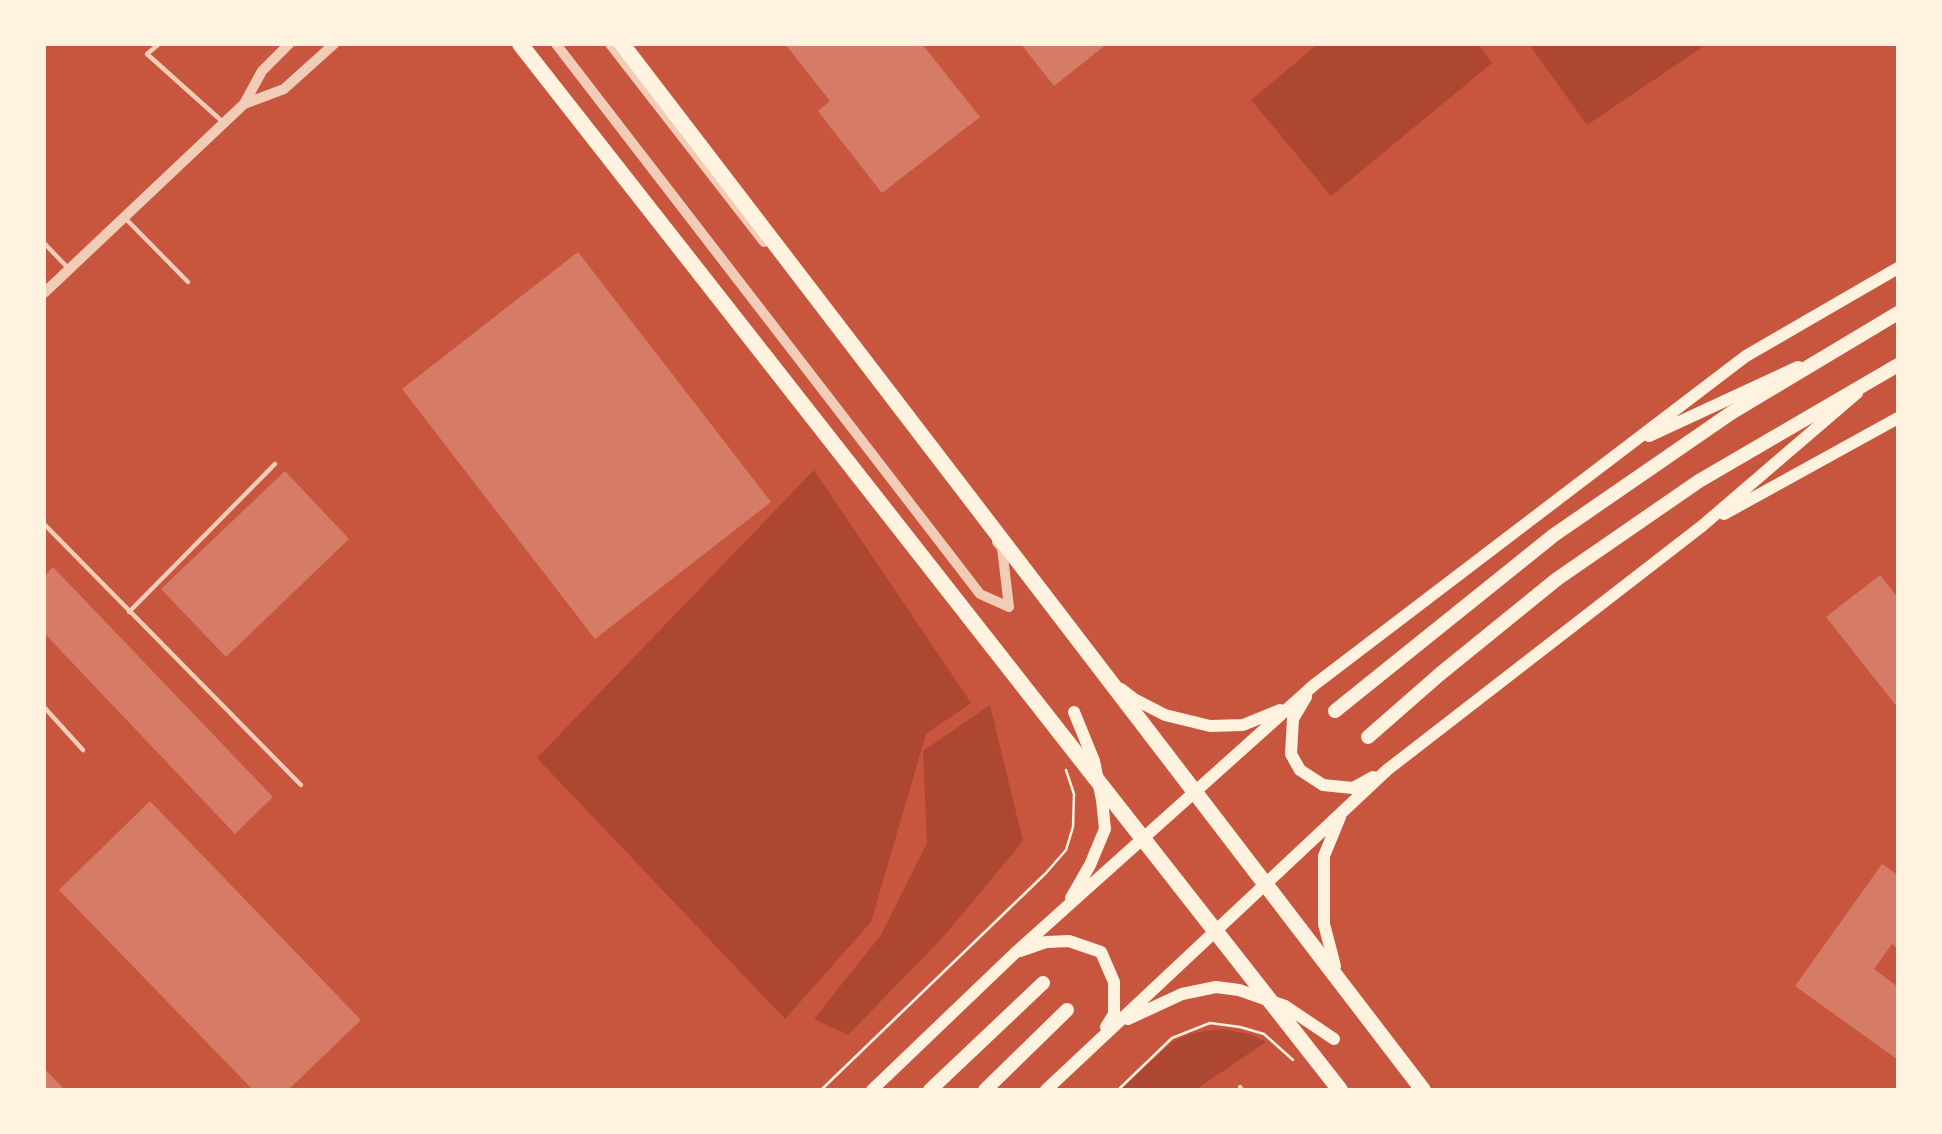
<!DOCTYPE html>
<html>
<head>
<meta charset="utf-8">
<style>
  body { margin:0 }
  #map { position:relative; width:1942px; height:1134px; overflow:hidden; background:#c8553d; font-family:Roboto,sans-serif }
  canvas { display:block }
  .frame { position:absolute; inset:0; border:46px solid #fff3e0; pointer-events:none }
</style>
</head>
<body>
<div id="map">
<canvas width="1942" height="1134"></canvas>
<div class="frame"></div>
</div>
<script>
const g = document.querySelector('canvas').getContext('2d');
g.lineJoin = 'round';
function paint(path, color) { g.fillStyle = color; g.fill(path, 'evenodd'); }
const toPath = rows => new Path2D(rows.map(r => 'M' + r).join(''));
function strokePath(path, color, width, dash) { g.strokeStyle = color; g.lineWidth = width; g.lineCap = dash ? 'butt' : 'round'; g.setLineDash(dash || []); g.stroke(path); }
paint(toPath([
  [1318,44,1478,44,1492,63,1331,196,1251,100],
  [1529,44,1707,44,1587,125],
  [814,470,971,703,926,734,871,922,785,1019,537,758],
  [990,705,1023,841,945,935,848,1035,814,1019,881,935,927,843,923,751],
  [1220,1029,1250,1034,1266,1042,1195,1090,1119,1090,1172,1042,1193,1033]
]), '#ae4732');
paint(toPath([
  [785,44,922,44,980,117,882,193,818,111,830,101],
  [1021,44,1107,44,1054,86],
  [578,252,771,502,595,639,402,389],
  [285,471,349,539,226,657,161,589],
  [53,567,273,797,235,834,44,633,44,576],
  [1880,575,1898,598,1898,708,1826,617],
  [150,801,361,1020,288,1090,253,1090,59,890],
  [1882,864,1898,875,1898,949,1892,944,1874,969,1898,987,1898,1060,1795,986],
  [44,1068,65,1090,44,1090]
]), '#d67c66');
strokePath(toPath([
  [821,1090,1046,873,1066,850,1073,827,1074,794,1066,770],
  [1118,1090,1172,1038,1210,1023,1240,1027,1264,1034,1293,1060]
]), '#fff3e0', 2.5);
strokePath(toPath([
  [159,44,147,54,224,123],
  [124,217,188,282],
  [44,243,68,268],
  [44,524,301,785],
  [129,612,275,464],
  [44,707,83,750],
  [1240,1087,1242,1090]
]), '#f1ccb7', 4.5);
strokePath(toPath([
  [556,44,980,594,1009,607],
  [610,44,764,242],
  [244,104,284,89,334,44],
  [44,293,244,104,262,71,289,44],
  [997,542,1002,548,1009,607]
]), '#f1ccb7', 10);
strokePath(toPath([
  [1649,436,1798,367],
  [1724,514,1898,418],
  [1121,689,1134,699,1165,715,1210,726,1243,725,1280,710],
  [1306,697,1293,719,1291,754,1300,770,1323,785,1353,788,1373,777],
  [1071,898,1090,865,1105,829,1102,800,1094,761,1074,712],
  [1020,951,1046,942,1069,941,1101,952,1114,982,1114,1014,1106,1027],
  [1335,966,1324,924,1324,856,1340,817],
  [1128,1019,1182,994,1216,987,1239,990,1285,1006,1334,1039],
  [872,1090,1014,954,1314,685,1746,356,1898,268],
  [1046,1090,1387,770,1702,526,1857,393]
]), '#fff3e0', 12);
strokePath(toPath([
  [1335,711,1554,535,1731,413,1898,313],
  [1368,737,1440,674,1557,579,1699,481,1898,365],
  [930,1090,1043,983],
  [985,1090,1067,1010]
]), '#fff3e0', 14);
strokePath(toPath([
  [520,44,1340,1090],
  [622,44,1423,1090]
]), '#fff3e0', 16);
</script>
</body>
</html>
